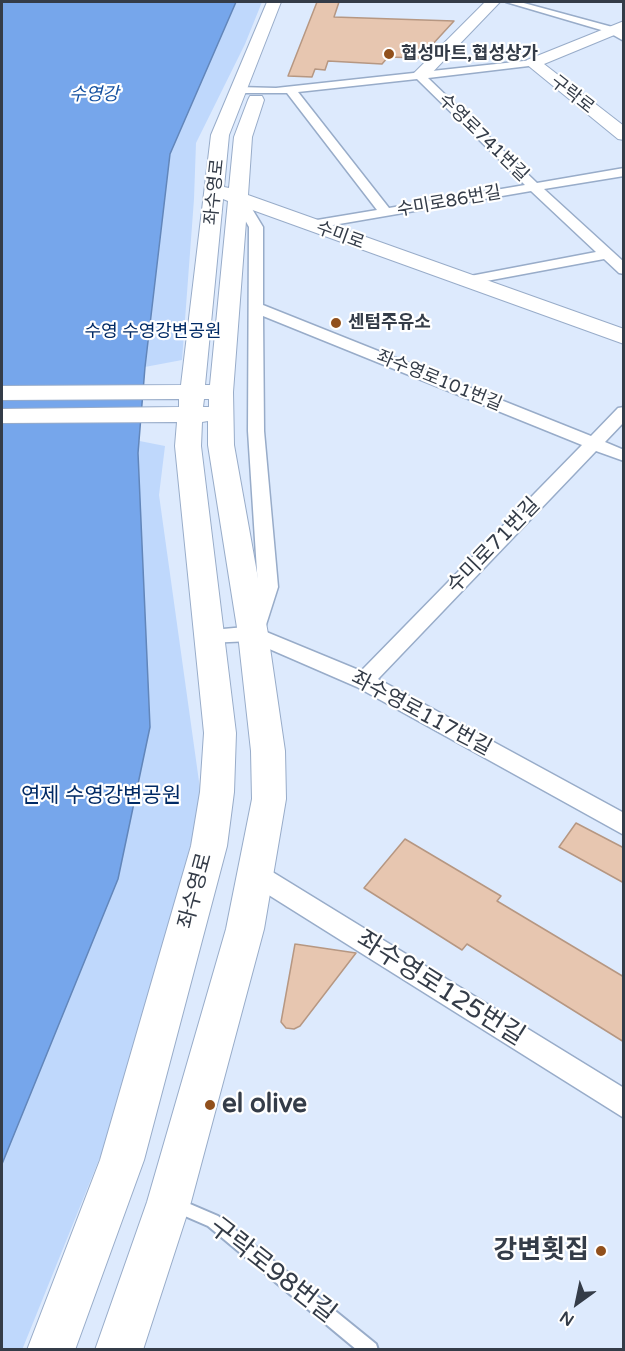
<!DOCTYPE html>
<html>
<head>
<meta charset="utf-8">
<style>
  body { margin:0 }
  #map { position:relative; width:625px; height:1351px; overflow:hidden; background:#ddeafd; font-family:"Varela Round",sans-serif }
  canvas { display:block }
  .frame { position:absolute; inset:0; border:3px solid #343c48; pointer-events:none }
  .north { position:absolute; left:547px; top:1273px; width:60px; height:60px; -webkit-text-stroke:4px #fff; paint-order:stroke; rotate:213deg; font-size:16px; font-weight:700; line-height:24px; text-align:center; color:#343c48 }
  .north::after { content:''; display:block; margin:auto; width:21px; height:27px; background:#343c48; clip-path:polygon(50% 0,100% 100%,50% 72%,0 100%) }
</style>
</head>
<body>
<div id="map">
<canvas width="625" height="1351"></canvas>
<div class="frame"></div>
<div class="north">N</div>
</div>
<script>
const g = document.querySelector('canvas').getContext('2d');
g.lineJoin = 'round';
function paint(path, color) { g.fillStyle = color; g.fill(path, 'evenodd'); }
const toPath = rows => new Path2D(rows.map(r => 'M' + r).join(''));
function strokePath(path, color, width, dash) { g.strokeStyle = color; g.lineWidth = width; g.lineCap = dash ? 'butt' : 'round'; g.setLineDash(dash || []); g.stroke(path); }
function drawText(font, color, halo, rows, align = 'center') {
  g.font = font + ' "Varela Round","Noto Sans KR",sans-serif'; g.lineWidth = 4.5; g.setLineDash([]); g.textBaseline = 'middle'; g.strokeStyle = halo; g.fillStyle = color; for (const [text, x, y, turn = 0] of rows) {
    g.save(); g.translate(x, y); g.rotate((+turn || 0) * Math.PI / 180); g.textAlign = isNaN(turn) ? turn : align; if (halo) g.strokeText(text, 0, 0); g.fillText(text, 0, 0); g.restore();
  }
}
paint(toPath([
  [227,2,262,2,245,44,196,143,194,199,182,360,113,373,158,145],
  [99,433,165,446,159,495,202,803,113,1125,22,1350,2,1349,2,434]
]), '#bfd8fc');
const water = toPath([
  [2,2,236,2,170,154,145,367,138,453,150,727,118,879,2,1164,2,2]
]);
paint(water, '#76a6eb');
strokePath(water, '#6286ba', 1.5);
const building = toPath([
  [317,2,339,2,334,17,454,21,420,58,388,57,382,64,328,61,325,70,315,69,312,77,288,76,317,2],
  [576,823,624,848,624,883,559,847,576,823],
  [405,839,501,896,497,901,624,977,624,1042,467,944,462,950,364,888,405,839],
  [295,944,356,953,300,1026,294,1029,286,1028,281,1022,295,944]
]);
paint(building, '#e7c6b0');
strokePath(building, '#b69782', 1.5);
const lane = toPath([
  [176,1198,218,1216,376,1344,378,1350,357,1350,208,1226,171,1210,169,1205,171,1200,176,1198]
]);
const street = toPath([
  [506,2,520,2,616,28,624,33,624,41,608,32,506,2],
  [533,60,537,61,537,65,428,78,537,183,624,168,624,176,544,189,624,262,624,274,619,273,604,259,465,285,460,284,458,281,460,278,465,277,596,252,531,191,310,229,305,228,303,225,305,222,377,210,287,93,238,93,232,90,238,87,276,88,533,60],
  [417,79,525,185,389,208,298,92,417,79],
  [238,193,243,194,263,227,263,305,591,436,618,408,624,407,624,422,605,442,624,450,624,461,596,451,378,679,624,813,624,835,357,687,251,641,208,643,201,641,198,636,201,631,245,627,258,587,248,431,249,227,232,197,238,193],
  [263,316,582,445,361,671,264,631,278,587,264,431,263,316],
  [257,864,266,868,624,1088,624,1118,248,882,245,875,248,868,257,864]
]);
const secondary = toPath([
  [267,2,281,2,229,135,224,187,229,188,234,137,248,100,250,96,262,96,264,100,252,137,248,195,624,329,624,344,247,208,233,392,234,445,268,634,285,751,286,799,264,929,191,1202,143,1350,95,1350,147,1202,226,929,252,799,251,751,238,634,208,445,208,421,202,422,201,446,236,733,234,792,227,846,144,1160,75,1350,27,1350,100,1160,191,846,200,792,204,733,175,446,177,422,2,423,2,409,179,407,179,399,2,400,2,386,181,385,211,135,267,2],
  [223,199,228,201,210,385,205,385,223,199],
  [204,399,209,399,209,407,203,407,204,399],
  [485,2,500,2,426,79,414,79,412,76,414,73,485,2],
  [624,21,624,31,544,64,624,126,624,140,618,139,525,63,527,60,624,21]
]);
strokePath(lane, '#98acc9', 4);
strokePath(street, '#98acc9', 3);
strokePath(secondary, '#98acc9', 2);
paint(lane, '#fff');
paint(street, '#fff');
paint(secondary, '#fff');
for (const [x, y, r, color] of [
  [389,54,6,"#91501c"],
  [336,323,6,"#91501c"],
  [210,1105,6,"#91501c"],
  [601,1251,6,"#91501c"]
]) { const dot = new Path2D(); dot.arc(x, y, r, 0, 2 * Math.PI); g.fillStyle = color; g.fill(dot); strokePath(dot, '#fff', 2); }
drawText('bold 18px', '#343c48', '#fff', [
  ["협성마트,협성상가",401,54],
  ["센텀주유소",348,323]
], 'left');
drawText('italic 18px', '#1451a1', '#fff', [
  ["수영강",94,95]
]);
drawText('18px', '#343c48', '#fff', [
  ["구락로",572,95,38],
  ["수영로741번길",483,138,44],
  ["좌수영로",215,192,-84],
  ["수미로86번길",449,202,-10],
  ["수미로",340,236,20],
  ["좌수영로101번길",439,381,22]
]);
drawText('18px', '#002a65', '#fff', [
  ["수영 수영강변공원",153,332]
]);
drawText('21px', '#343c48', '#fff', [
  ["수미로71번길",494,546,-46],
  ["좌수영로117번길",421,714,28],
  ["좌수영로",196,891,-75]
]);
drawText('21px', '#002a65', '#fff', [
  ["연제 수영강변공원",101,796]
]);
drawText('26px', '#343c48', '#fff', [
  ["좌수영로125번길",440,989,32],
  ["구락로98번길",272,1271,38]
]);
drawText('bold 26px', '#343c48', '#fff', [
  ["el olive",222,1105],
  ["강변횟집",589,1251,"right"]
], 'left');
</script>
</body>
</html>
